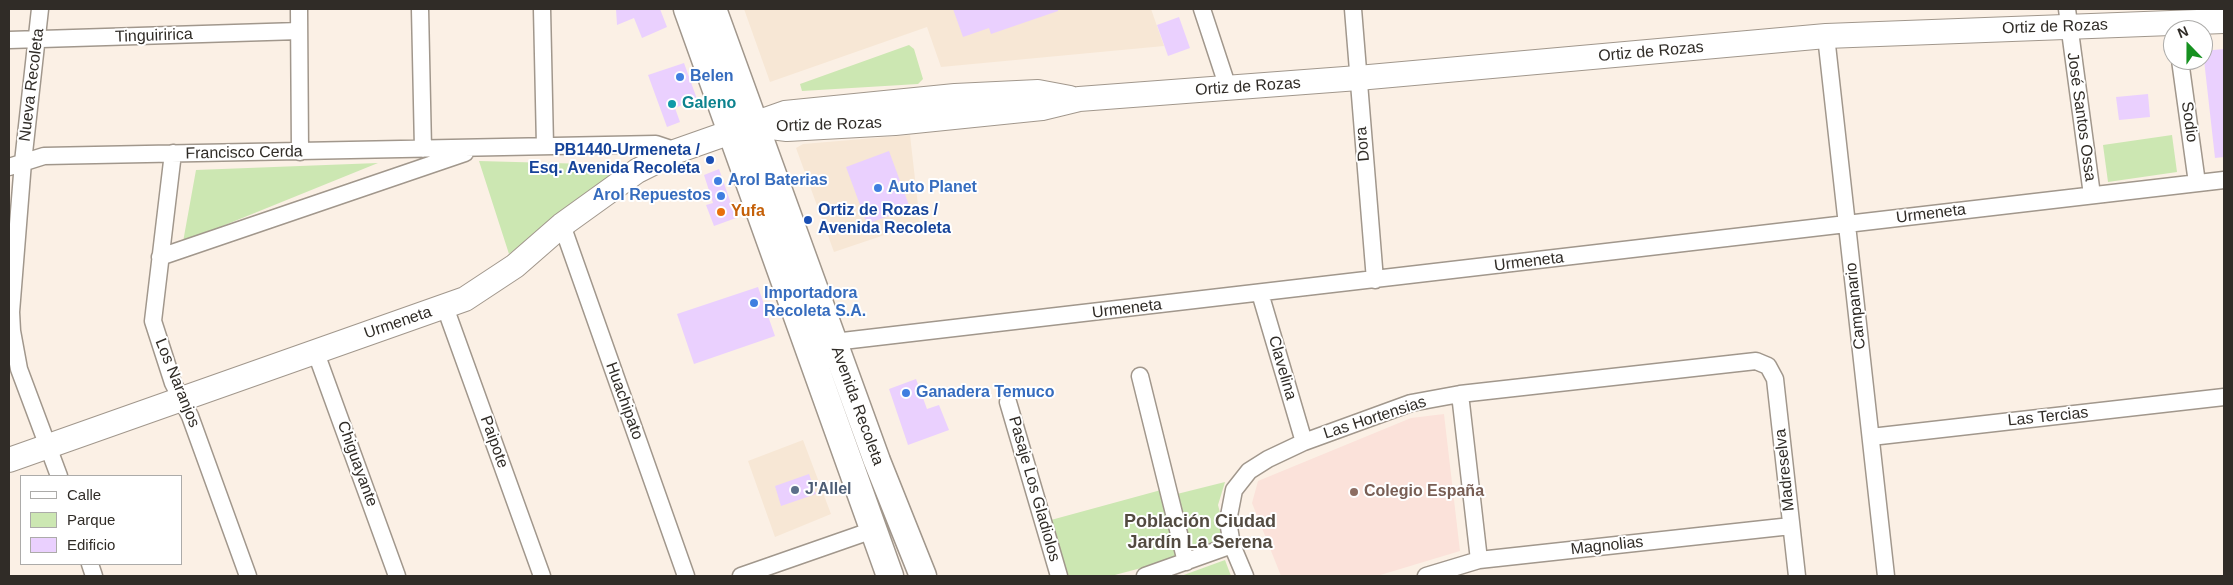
<!DOCTYPE html>
<html>
<head>
<meta charset="utf-8">
<style>
  body { margin:0 }
  #map { position:relative; width:2233px; height:585px; overflow:hidden; background:#fbf0e5; font-family:Helvetica,sans-serif }
  canvas { display:block }
  .frame { position:absolute; inset:0; border:10px solid #302c27; pointer-events:none }
  .legend { position:absolute; left:20px; top:475px; width:162px; height:90px; box-sizing:border-box; background:#fff; border:1px solid #acaba9; margin:0; padding:6px 9px; list-style:none; font-size:15px; color:#302c27 }
  .legend li { display:flex; align-items:center; gap:10px; height:25px }
  .legend b { width:25px; border:1px solid #acaba9 }
  .north { position:absolute; left:2163px; top:20px; width:50px; height:50px; box-sizing:border-box; background:#fff; border:1px solid #acaba9; border-radius:50%; rotate:338deg; font-size:14px; font-weight:700; line-height:20px; text-align:center; color:#302c27 }
  .north::after { content:''; display:block; margin:auto; width:18px; height:22px; background:#169120; clip-path:polygon(50% 0,100% 100%,50% 72%,0 100%) }
</style>
</head>
<body>
<div id="map">
<canvas width="2233" height="585"></canvas>
<div class="frame"></div>
<ul class="legend">
<li><b style="height:6px;background:#fff"></b>Calle</li>
<li><b style="height:14px;background:#cce7b2"></b>Parque</li>
<li><b style="height:14px;background:#ead0fe"></b>Edificio</li>
</ul>
<div class="north">N</div>
</div>
<script>
const g = document.querySelector('canvas').getContext('2d');
g.lineJoin = 'round';
function paint(path, color) { g.fillStyle = color; g.fill(path, 'evenodd'); }
const toPath = rows => new Path2D(rows.map(r => 'M' + r).join(''));
function strokePath(path, color, width, dash) { g.strokeStyle = color; g.lineWidth = width; g.lineCap = dash ? 'butt' : 'round'; g.setLineDash(dash || []); g.stroke(path); }
function drawText(font, color, halo, rows, align = 'center') {
  g.font = font + ' Helvetica,sans-serif'; g.lineWidth = 4; g.setLineDash([]); g.textBaseline = 'middle'; g.strokeStyle = halo; g.fillStyle = color; for (const [text, x, y, turn = 0] of rows) {
    g.save(); g.translate(x, y); g.rotate((+turn || 0) * Math.PI / 180); g.textAlign = isNaN(turn) ? turn : align; if (halo) g.strokeText(text, 0, 0); g.fillText(text, 0, 0); g.restore();
  }
}
paint(toPath([
  [744,9,1151,9,1164,46,941,67,927,27,770,82],
  [910,135,920,223,834,252,796,148,803,144],
  [803,440,831,514,775,537,748,461]
]), '#f7e7d5');
paint(toPath([
  [1444,414,1460,551,1377,576,1281,576,1252,503,1258,481,1411,418]
]), '#fbe2da');
paint(toPath([
  [909,45,914,49,923,79,918,84,802,91,800,84],
  [2172,135,2177,172,2108,182,2103,145],
  [479,161,625,165,509,254],
  [378,163,183,242,196,170],
  [1225,482,1218,505,1228,543,1192,553,1177,494],
  [1161,490,1179,558,1111,576,1066,576,1051,520],
  [1225,560,1231,576,1181,576]
]), '#cce7b2');
paint(toPath([
  [616,9,660,9,667,27,642,38,634,18,617,25],
  [953,9,1058,9,1058,11,991,34,989,28,963,37],
  [1179,17,1190,48,1168,56,1157,25],
  [2224,49,2224,157,2215,158,2203,51],
  [684,63,697,99,675,108,680,122,667,127,648,75],
  [2148,94,2150,117,2119,120,2116,97],
  [889,151,910,208,867,224,846,167],
  [719,169,736,218,714,226,706,205,713,203,704,175],
  [758,287,775,336,694,364,677,314],
  [916,379,927,409,939,405,949,430,908,445,889,389],
  [809,474,816,494,781,506,775,486]
]), '#ead0fe');
const street = toPath([
  [40,9,23,162,11,312,12,331,19,369,59,476],
  [299,9,300,152],
  [420,9,423,149],
  [542,9,545,146],
  [1202,9,1228,88],
  [1353,9,1375,280],
  [2067,9,2092,195],
  [1826,36,1886,576],
  [9,40,299,31],
  [2180,60,2197,183],
  [173,153,153,321,173,383,190,416,248,576],
  [9,167,44,156,656,144,677,151],
  [562,225,686,576],
  [160,257,465,153],
  [1260,293,1304,442],
  [445,307,542,576],
  [834,342,2224,180],
  [316,353,397,576],
  [1140,376,1186,562],
  [1460,394,1479,560],
  [1008,402,1059,576],
  [1871,437,2224,397],
  [90,564,94,576],
  [741,576,873,530],
  [1145,576,1232,545],
  [1245,576,1232,545,1228,521,1234,490,1249,471,1268,459,1304,442,1411,403,1460,394,1756,361,1768,366,1775,379,1797,576],
  [1426,576,1479,560,1791,526]
]);
const secondary = toPath([
  [755,125,787,129,895,123,1042,108,1079,99,1358,78,1826,36,2224,21],
  [9,460,465,299,515,266,562,225,637,171,677,151,785,113,955,96,1038,92,1070,98]
]);
const primary = toPath([
  [687,9,890,576],
  [713,9,877,461,923,576]
]);
strokePath(street, '#a1978c', 19);
strokePath(secondary, '#a1978c', 26);
strokePath(primary, '#a1978c', 29);
strokePath(street, '#fff', 16);
strokePath(secondary, '#fff', 24);
strokePath(primary, '#fff', 26);
for (const [x, y, r, color] of [
  [680,77,5,"#3f7fe0"],
  [672,104,5,"#0f9aa8"],
  [710,160,5,"#1a4fb4"],
  [718,181,5,"#3f7fe0"],
  [878,188,5,"#3f7fe0"],
  [721,196,5,"#3f7fe0"],
  [721,212,5,"#e8710a"],
  [808,220,5,"#1a4fb4"],
  [754,303,5,"#3f7fe0"],
  [906,393,5,"#3f7fe0"],
  [795,490,5,"#5c6f8a"],
  [1354,492,5,"#8d6e63"]
]) { const dot = new Path2D(); dot.arc(x, y, r, 0, 2 * Math.PI); g.fillStyle = color; g.fill(dot); strokePath(dot, '#fff', 2); }
drawText('16px', '#302c27', '#fff', [
  ["Ortiz de Rozas",2055,27,-2],
  ["Tinguiririca",154,36,-2],
  ["Ortiz de Rozas",1651,52,-5],
  ["Nueva Recoleta",32,85,-83],
  ["Ortiz de Rozas",1248,87,-4],
  ["José Santos Ossa",2081,117,82],
  ["Sodio",2189,122,82],
  ["Ortiz de Rozas",829,125,-2],
  ["Dora",1363,144,-95],
  ["Francisco Cerda",244,153,-1],
  ["Urmeneta",1931,214,-7],
  ["Urmeneta",1529,262,-7],
  ["Campanario",1856,306,-96],
  ["Urmeneta",1127,309,-7],
  ["Urmeneta",398,323,-19],
  ["Clavelina",1282,368,74],
  ["Los Naranjos",177,383,68],
  ["Huachipato",624,401,70],
  ["Avenida Recoleta",857,406,70],
  ["Las Tercias",2048,417,-6],
  ["Las Hortensias",1375,418,-18],
  ["Paipote",494,442,70],
  ["Chiguayante",357,464,70],
  ["Madreselva",1785,470,-96],
  ["Pasaje Los Gladiolos",1034,489,74],
  ["Magnolias",1607,546,-6]
]);
drawText('bold 16px', '#366cbe', '#fff', [
  ["Belen",690,77],
  ["Arol Baterias",728,181],
  ["Auto Planet",888,188],
  ["Arol Repuestos",711,196,"right"],
  ["Importadora",764,294],
  ["Recoleta S.A.",764,312],
  ["Ganadera Temuco",916,393]
], 'left');
drawText('bold 16px', '#0d838f', '#fff', [
  ["Galeno",682,104]
], 'left');
drawText('bold 16px', '#164399', '#fff', [
  ["PB1440-Urmeneta /",700,151],
  ["Esq. Avenida Recoleta",700,169],
  ["Ortiz de Rozas /",818,211,"left"],
  ["Avenida Recoleta",818,229,"left"]
], 'right');
drawText('bold 16px', '#c56008', '#fff', [
  ["Yufa",731,212]
], 'left');
drawText('bold 16px', '#4e5e75', '#fff', [
  ["J'Allel",805,490]
], 'left');
drawText('bold 16px', '#785e54', '#fff', [
  ["Colegio España",1364,492]
], 'left');
drawText('bold 18px', '#534b41', '#fff', [
  ["Población Ciudad",1200,522],
  ["Jardín La Serena",1200,543]
]);
</script>
</body>
</html>
